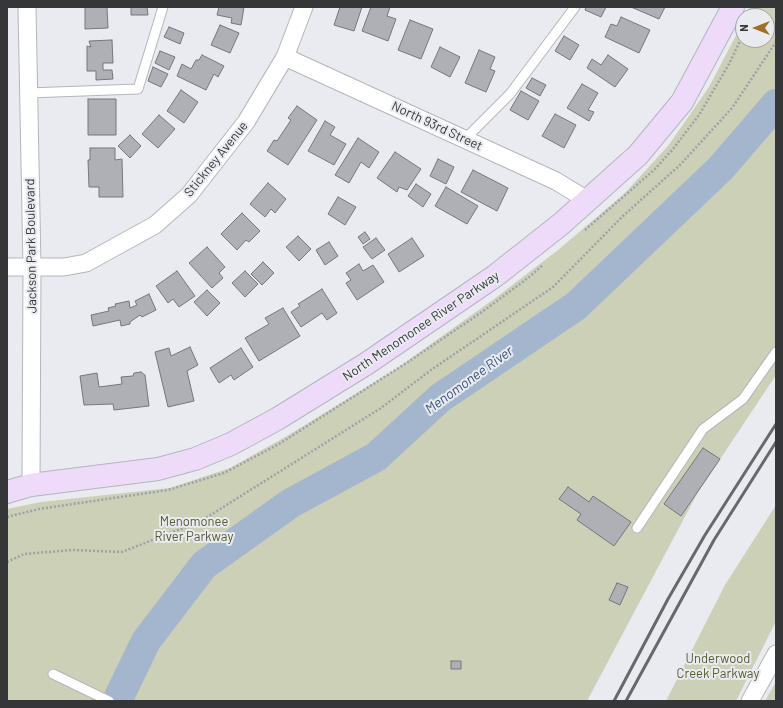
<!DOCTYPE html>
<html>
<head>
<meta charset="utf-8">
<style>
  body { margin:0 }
  #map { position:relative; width:783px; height:708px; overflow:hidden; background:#e9ebf1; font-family:Barlow,sans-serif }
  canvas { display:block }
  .frame { position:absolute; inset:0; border:8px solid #343638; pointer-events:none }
  .north { position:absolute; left:735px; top:8px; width:40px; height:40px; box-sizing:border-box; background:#e9ebf1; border:1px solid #a1a3a7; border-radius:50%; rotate:270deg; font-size:11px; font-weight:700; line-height:16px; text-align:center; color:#343638 }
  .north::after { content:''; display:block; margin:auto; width:14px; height:18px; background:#a36d28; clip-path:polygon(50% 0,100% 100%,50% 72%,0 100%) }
</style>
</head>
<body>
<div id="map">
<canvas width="783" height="708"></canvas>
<div class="frame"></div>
<div class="north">N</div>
</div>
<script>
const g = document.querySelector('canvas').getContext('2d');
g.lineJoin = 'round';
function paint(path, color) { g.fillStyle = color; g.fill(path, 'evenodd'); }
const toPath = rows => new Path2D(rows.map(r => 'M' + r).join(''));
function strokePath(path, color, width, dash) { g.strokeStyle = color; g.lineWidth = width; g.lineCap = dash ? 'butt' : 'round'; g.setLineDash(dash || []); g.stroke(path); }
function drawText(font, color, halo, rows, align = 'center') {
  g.font = font + ' Barlow,sans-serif'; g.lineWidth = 4; g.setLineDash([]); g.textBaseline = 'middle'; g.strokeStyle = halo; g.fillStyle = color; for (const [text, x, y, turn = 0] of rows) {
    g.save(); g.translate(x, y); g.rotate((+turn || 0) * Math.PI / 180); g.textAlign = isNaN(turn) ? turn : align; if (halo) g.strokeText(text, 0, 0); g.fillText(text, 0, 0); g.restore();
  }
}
paint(toPath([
  [750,7,776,7,776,375,697,494,587,701,7,701,7,509,41,502,170,488,230,468,287,436,396,369,494,299,558,250,624,194,668,146,709,87,743,22,743,40,767,40,767,16,746,16],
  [776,505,776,621,736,701,666,701,725,585],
  [776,682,776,701,765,701,766,699]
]), '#cbd0b7');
strokePath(toPath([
  [117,701,146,641,204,565,291,503,376,457,440,398,576,306,721,168,776,104]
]), '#a4b6ce', 30);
const building = toPath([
  [85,7,107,7,108,28,85,29,85,7],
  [131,7,147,7,148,15,131,15,131,7],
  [219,7,244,7,241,25,231,23,232,18,217,15,219,7],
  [340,7,362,7,354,31,334,25,340,7],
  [371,7,390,7,387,16,396,19,388,41,362,31,371,7],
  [586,7,606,7,601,17,585,10,586,7],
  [631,7,665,7,659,19,631,7],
  [621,17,650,30,639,53,605,37,611,24,617,26,621,17],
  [410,20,433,29,421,59,398,50,410,20],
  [220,25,239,33,230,53,211,45,220,25],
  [169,27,184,33,180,44,164,37,169,27],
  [564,36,579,45,570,60,555,51,564,36],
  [112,40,113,63,103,63,103,70,112,70,113,79,96,80,96,71,87,71,87,46,91,47,89,41,112,40],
  [440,47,460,57,450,77,431,67,440,47],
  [479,50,495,57,490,69,495,71,486,92,465,83,479,50],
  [160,51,175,57,169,70,155,63,160,51],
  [202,55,224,66,218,77,214,74,206,90,177,76,182,64,191,69,196,60,199,60,202,55],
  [608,55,628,69,615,87,587,68,592,59,601,65,608,55],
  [153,67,168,74,161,87,148,81,153,67],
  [532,78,546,85,540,96,526,88,532,78],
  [582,84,598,93,588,110,594,112,589,121,567,108,582,84],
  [181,90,198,102,184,123,167,111,181,90],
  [521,91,539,101,528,120,510,110,521,91],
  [88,99,116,99,116,135,88,135,88,99],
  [297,106,317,120,288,165,267,151,274,140,277,141,291,120,288,118,297,106],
  [555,114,576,125,564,148,542,136,555,114],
  [159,115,175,129,158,148,142,134,159,115],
  [325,121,335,127,330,135,346,144,334,165,308,151,325,121],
  [130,135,141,146,130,158,118,146,130,135],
  [358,138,379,152,369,168,361,162,349,183,335,175,358,138],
  [90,148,115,148,115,160,122,159,123,197,99,197,99,187,89,187,88,160,90,160,90,148],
  [395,152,421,169,407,190,399,187,397,192,377,178,395,152],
  [438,159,454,167,446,184,430,176,438,159],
  [473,170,508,188,497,211,461,192,473,170],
  [268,183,286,199,275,213,271,209,265,217,250,204,268,183],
  [416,184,431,194,423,207,408,196,416,184],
  [446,187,478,206,467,224,435,206,446,187],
  [338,197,356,207,345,225,328,214,338,197],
  [242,213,260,231,249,242,246,240,237,250,221,234,242,213],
  [365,232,370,239,363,244,358,237,365,232],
  [298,236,311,249,299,261,286,247,298,236],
  [376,238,385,250,372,259,363,247,376,238],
  [412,238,424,256,399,272,388,254,412,238],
  [329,242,338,256,325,265,316,250,329,242],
  [207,247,225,267,219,273,223,278,212,288,189,263,207,247],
  [263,262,274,273,262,285,251,274,263,262],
  [359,264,363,271,373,265,384,282,357,300,346,283,351,280,346,273,359,264],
  [177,271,195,296,179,307,173,299,168,303,156,286,177,271],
  [245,271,258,284,245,297,232,283,245,271],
  [322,289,337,313,327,320,322,313,301,327,291,312,300,306,298,304,322,289],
  [207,290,220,303,207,316,194,302,207,290],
  [149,294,156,310,142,317,140,315,130,322,130,324,121,326,120,320,93,326,91,315,109,311,108,308,116,306,115,304,129,301,130,308,137,305,135,301,149,294],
  [283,308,300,336,259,361,245,338,269,324,265,318,283,308],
  [190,347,198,365,187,371,194,401,168,407,155,352,169,348,171,356,190,347],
  [241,348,253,367,234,380,231,375,219,383,210,368,241,348],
  [141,372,145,375,149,406,114,410,113,404,84,405,80,376,97,373,99,387,122,384,121,377,133,376,134,373,141,372],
  [703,448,720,459,681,516,664,504,703,448],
  [568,487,589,502,593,496,631,522,614,546,577,520,581,514,559,499,568,487],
  [617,583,628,587,620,605,609,600,617,583],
  [451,661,461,661,461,669,451,669,451,661]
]);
paint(building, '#aeb0b6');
strokePath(building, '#74777c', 1);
const lane = toPath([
  [28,93,138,89,163,7],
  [466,138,510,94,575,7],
  [637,528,703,429,743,399,776,352],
  [53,674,109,701]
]);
const street = toPath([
  [27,7,32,267,31,485],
  [285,57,556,181,587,200],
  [7,267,64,267,86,263,155,225,189,195,246,122,285,57,304,7],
  [750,701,776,654]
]);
const secondary = toPath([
  [7,492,31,485,158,469,195,459,231,444,277,419,366,364,495,276,561,224,638,155,682,102,733,7]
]);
strokePath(lane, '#b3b6bc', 11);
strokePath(street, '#b3b6bc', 19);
strokePath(secondary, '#b3b6bc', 24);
strokePath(toPath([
  [752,16,756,7],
  [585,230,654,170,673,149,699,115,729,64,743,35],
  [7,517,39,509,168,490,224,473,279,444,408,362,482,312,528,278,543,265],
  [7,562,24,554,72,550,122,552,201,521,381,408,431,370,553,287,623,216,680,165,732,108,776,42]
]), '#9fa1a6', 2.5, [2, 2]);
strokePath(lane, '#fff', 9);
strokePath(street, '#fff', 17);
strokePath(secondary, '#eedaf9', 22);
strokePath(toPath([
  [614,701,668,599,705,535,776,424],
  [626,701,714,540,776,442]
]), '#66686b', 3);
drawText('13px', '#343638', '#e9ebf1', [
  ["North 93rd Street",437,126,25],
  ["Stickney Avenue",216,159,-51],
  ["Jackson Park Boulevard",31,246,-91],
  ["North Menomonee River Parkway",421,326,-34]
]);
drawText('13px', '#565c2c', '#e9ebf1', [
  ["Menomonee",194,522],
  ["River Parkway",194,537],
  ["Underwood",718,659],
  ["Creek Parkway",718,674]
]);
drawText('italic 14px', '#39557a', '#e9ebf1', [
  ["Menomonee River",469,380,-36]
]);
</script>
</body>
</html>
